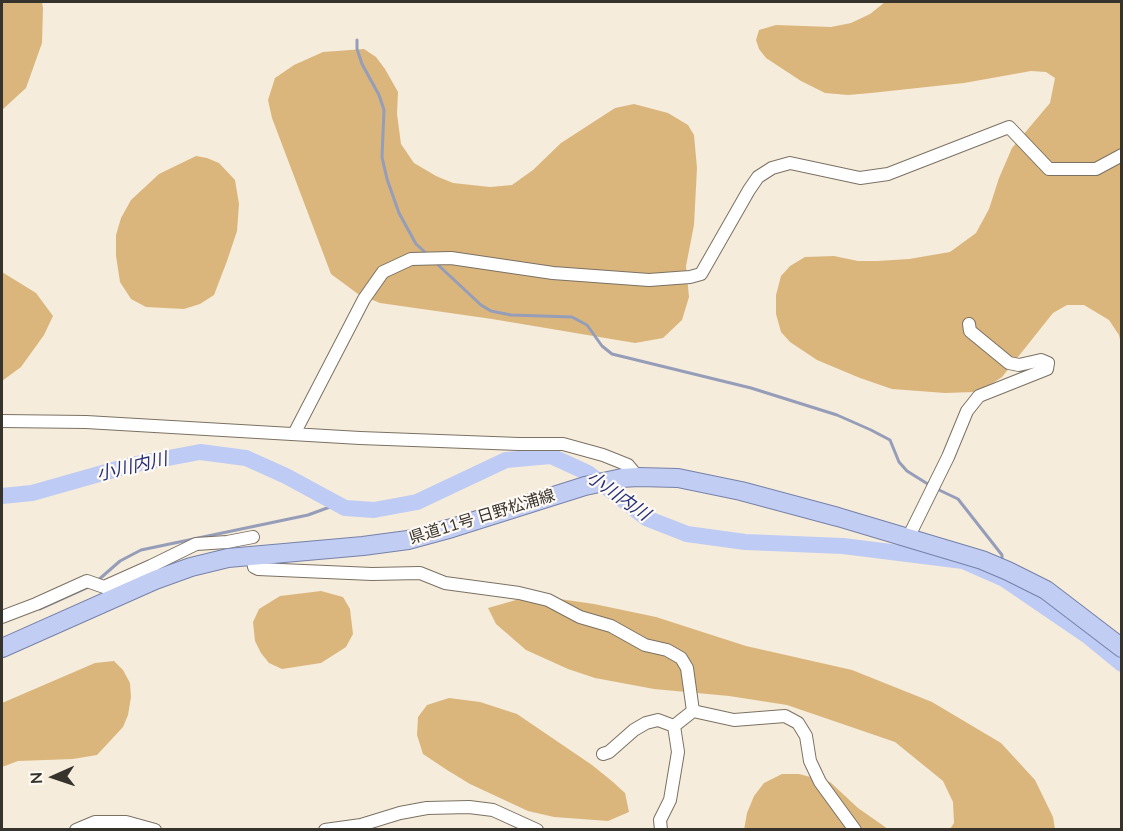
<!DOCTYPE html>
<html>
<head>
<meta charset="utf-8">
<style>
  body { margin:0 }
  #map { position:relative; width:1123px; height:831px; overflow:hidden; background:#f6ecdb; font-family:Mulish,sans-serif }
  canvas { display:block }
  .frame { position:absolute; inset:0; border:3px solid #36322c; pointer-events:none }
  .north { position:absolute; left:24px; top:747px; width:60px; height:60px; -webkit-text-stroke:4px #fefaf3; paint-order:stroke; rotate:267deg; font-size:16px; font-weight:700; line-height:24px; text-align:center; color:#36322c }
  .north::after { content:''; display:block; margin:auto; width:21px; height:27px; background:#36322c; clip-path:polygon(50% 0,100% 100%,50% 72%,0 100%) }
</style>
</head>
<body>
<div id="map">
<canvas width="1123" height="831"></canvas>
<div class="frame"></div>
<div class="north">N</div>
</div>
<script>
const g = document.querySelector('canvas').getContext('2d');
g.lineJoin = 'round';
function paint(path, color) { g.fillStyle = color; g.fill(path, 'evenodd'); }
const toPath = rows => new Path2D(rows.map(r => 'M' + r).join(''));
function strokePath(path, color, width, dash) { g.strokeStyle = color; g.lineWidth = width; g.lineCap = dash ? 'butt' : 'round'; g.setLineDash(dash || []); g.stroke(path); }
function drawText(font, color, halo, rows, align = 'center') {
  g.font = font + ' Mulish,"Noto Sans JP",sans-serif'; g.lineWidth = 4.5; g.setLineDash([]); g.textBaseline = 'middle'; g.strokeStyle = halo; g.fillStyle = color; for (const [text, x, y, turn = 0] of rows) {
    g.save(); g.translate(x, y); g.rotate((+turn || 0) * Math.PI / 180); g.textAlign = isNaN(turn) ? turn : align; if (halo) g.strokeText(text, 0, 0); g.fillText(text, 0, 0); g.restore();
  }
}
paint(toPath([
  [2,2,42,2,43,8,42,43,26,88,2,110],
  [885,2,1121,2,1121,344,1119,335,1109,320,1084,305,1067,305,1053,313,1002,377,990,385,974,392,945,393,892,389,860,378,817,360,790,342,781,332,776,314,776,295,781,276,790,266,805,257,834,256,858,261,877,261,909,259,950,252,976,233,989,209,999,178,1012,148,1050,103,1055,78,1046,72,1031,71,964,83,871,93,848,95,825,93,801,81,766,58,759,49,756,40,759,30,776,25,831,27,851,23,870,14],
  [364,49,376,57,385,69,398,92,397,114,401,144,414,163,436,176,453,183,490,187,512,185,533,170,561,143,615,108,634,104,668,113,688,125,694,135,697,168,694,225,686,266,689,297,682,320,663,338,635,343,492,319,380,303,358,294,331,274,272,118,268,100,275,78,294,65,323,52],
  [196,156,207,158,219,163,235,180,239,204,237,231,227,261,214,295,200,304,184,309,146,307,131,299,120,282,116,256,116,235,121,218,131,200,159,174],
  [2,272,36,293,53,316,44,335,21,367,2,381],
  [321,591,343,597,350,609,353,634,346,647,321,663,282,669,269,663,261,653,255,641,253,622,259,609,280,596],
  [553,598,594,604,656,617,746,646,852,670,932,702,1001,743,1035,780,1053,817,1055,829,950,829,954,823,953,802,943,781,895,742,787,705,729,696,654,689,595,678,568,669,526,650,496,624,488,608,516,600],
  [114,661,123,670,130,683,131,697,128,715,123,727,97,755,73,759,18,761,2,767,2,703,95,663],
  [449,698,480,702,517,714,592,765,613,782,625,793,629,812,608,821,554,817,528,811,470,784,447,770,423,754,417,735,418,717,427,705],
  [782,774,799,774,830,782,858,808,888,829,744,830,747,813,754,796,764,783]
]), '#dab67d');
strokePath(toPath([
  [357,40,357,49,362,64,379,95,384,110,382,157,387,179,399,213,416,244,427,254],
  [436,263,481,305,491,311,511,315,572,317,587,325,602,346,612,354,751,388,837,415,871,430,890,440,899,462,907,471,931,486],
  [937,489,958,499,1002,555,1002,562],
  [96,582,120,561,141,550,308,515,338,504],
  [40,609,91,586]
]), '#959db9', 3);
strokePath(toPath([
  [2,496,32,493,131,465,200,452,246,458,286,476,345,508,374,510,417,502,506,460,551,456,588,473,646,518,687,534,745,542,843,546,963,561,1004,579,1089,637,1122,664]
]), '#becbf5', 16);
const minor = toPath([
  [2,421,86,422,360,438,519,444,563,444,603,455,628,465,638,477],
  [294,434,364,299,383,272,411,259,451,258,553,273,649,280,690,277,701,274,749,190,758,177,772,168,790,163,860,178,888,174,1009,127,1049,169,1096,169,1122,155],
  [908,538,948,457,967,411,979,396,1047,369,1048,363,1041,360,1019,365,1009,363,970,331,969,324],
  [252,555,254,567,258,569,372,574,420,573,445,583,519,593,548,600,580,617,611,626,645,645,667,650,681,658,687,668,693,711],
  [151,566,196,544,227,542,253,537],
  [2,617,36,604,87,581,104,587,151,566,155,580],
  [603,754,609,752,634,730,646,723,658,720,674,726],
  [76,830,95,822,126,822,155,830],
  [325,830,361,825,400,813,427,808,469,807,493,810,537,830],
  [661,830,660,820,670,800,678,752,674,726,693,711,734,720,785,716,798,723,806,736,810,761,820,782,855,830]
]);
const primary = toPath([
  [2,648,155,580,191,567,228,558,363,546,408,540,452,528,585,486,622,478,638,477,678,478,741,491,838,517,982,560,1008,571,1046,590,1122,648]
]);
strokePath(minor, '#7b7163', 14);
strokePath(primary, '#7681a9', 20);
strokePath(minor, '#fff', 12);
strokePath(primary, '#c2cdf4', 18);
drawText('16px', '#36322c', '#fefaf3', [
  ["県道11号 日野松浦線",482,517,-17]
]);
drawText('italic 18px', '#242f7b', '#fefaf3', [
  ["小川内川",132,467,-13],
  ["小川内川",618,496,35]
]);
</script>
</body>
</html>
